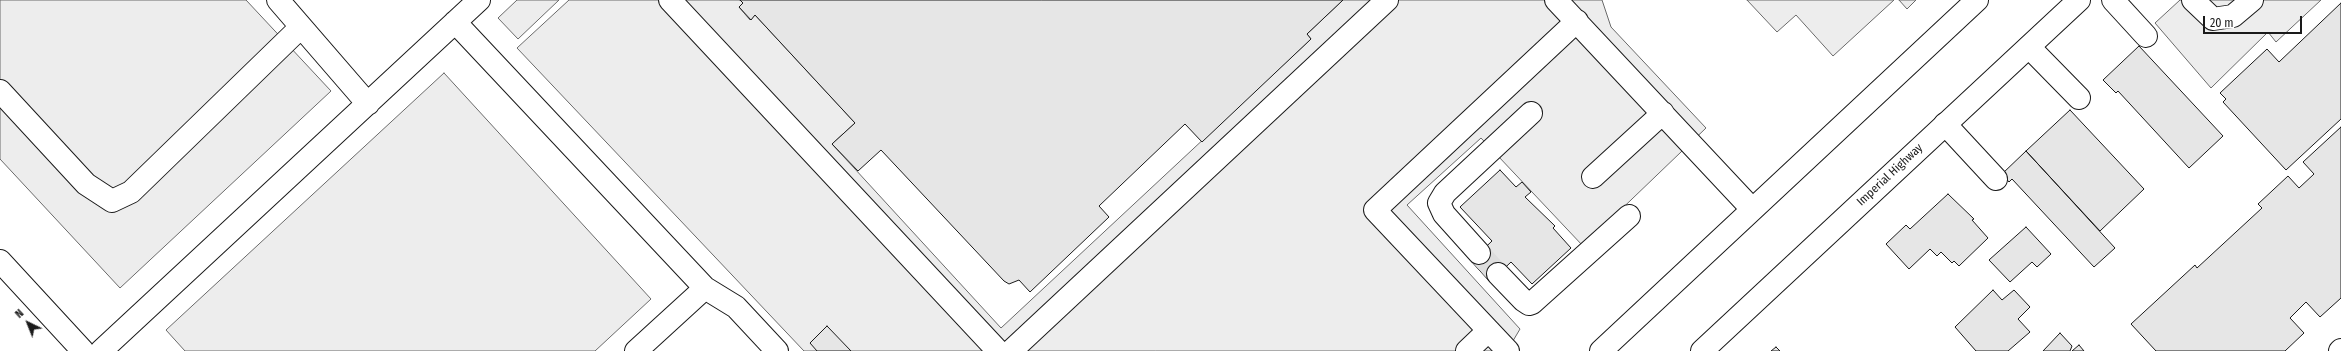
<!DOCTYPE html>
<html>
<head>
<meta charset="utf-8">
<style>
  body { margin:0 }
  #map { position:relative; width:2341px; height:351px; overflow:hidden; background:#fff; font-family:"Fira Sans Condensed",sans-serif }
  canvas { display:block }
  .north { position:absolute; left:8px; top:303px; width:40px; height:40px; -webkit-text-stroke:3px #fff; paint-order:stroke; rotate:317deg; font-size:11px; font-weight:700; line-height:16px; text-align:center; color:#1a1a1a }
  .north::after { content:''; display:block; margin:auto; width:14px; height:18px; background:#1a1a1a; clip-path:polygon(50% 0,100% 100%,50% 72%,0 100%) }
  .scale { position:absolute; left:2203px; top:16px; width:99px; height:18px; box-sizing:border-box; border:2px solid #1a1a1a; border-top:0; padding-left:5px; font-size:12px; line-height:14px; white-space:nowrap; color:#1a1a1a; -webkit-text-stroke:3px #fff; paint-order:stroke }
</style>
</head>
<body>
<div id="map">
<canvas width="2341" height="351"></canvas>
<div class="north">N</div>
<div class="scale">20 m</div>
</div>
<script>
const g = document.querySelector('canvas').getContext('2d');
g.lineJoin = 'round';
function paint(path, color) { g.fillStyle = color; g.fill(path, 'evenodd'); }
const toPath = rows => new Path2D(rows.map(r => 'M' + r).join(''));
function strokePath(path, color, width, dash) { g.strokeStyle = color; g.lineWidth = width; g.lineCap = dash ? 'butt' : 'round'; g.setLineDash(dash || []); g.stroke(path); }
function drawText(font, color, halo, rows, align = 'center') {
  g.font = font + ' "Fira Sans Condensed",sans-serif'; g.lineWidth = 3; g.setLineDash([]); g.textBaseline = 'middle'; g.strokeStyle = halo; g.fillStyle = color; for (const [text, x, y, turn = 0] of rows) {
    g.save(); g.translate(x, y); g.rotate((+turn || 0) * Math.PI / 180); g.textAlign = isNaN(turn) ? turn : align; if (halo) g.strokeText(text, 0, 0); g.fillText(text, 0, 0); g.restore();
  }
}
const built = toPath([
  [0,0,246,0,331,91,120,288,0,159,0,0],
  [517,0,559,0,518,39,498,18,517,0],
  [569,0,740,0,743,3,739,7,750,20,755,15,855,123,832,144,1001,328,1311,39,1307,34,1343,0,1602,0,1611,27,1706,128,1583,246,1481,138,1407,205,1520,329,1507,351,804,351,517,48,569,0],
  [1747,0,1894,0,1833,56,1796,15,1777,32,1747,0],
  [1899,0,1916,0,1907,9,1899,0],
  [2180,0,2321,0,2276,42,2268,32,2211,88,2155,23,2180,0],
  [444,73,651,299,595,351,185,351,166,330,444,73]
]);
paint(built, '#ededed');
strokePath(built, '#6a6a6a', 1);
const building = toPath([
  [740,0,1343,0,1307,34,1311,39,1202,142,1185,124,1099,206,1109,217,1030,292,1019,280,1009,284,1004,281,881,150,858,171,832,144,855,123,755,15,751,20,739,7,743,3,740,0],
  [2341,3,2341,119,2286,170,2223,102,2226,99,2220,93,2267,49,2279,62,2341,3],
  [2139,46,2223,136,2189,168,2118,91,2116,93,2103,80,2139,46],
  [2070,110,2144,189,2100,231,2026,151,2070,110],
  [2341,127,2341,298,2320,317,2306,302,2290,318,2304,333,2285,351,2156,351,2131,324,2195,265,2197,268,2262,208,2258,204,2288,176,2299,188,2314,174,2303,162,2341,127],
  [2026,151,2115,248,2094,267,2012,179,2009,182,2002,174,2026,151],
  [1500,170,1516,187,1522,182,1531,192,1525,197,1555,226,1553,228,1571,248,1532,284,1511,262,1490,282,1471,261,1492,241,1460,207,1500,170],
  [1948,194,1974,219,1972,220,1988,238,1959,266,1954,261,1952,263,1941,252,1937,256,1930,249,1909,269,1886,244,1906,225,1910,229,1948,194],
  [2026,227,2051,254,2037,267,2032,262,2010,282,1989,260,2026,227],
  [1993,290,2002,300,2014,290,2030,307,2018,319,2030,332,2008,351,1976,351,1955,327,1993,290],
  [827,326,851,351,817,351,810,343,827,326],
  [2060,333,2072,346,2070,351,2043,351,2060,333],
  [2079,345,2084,351,2072,351,2079,345],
  [1776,347,1780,351,1771,351,1776,347]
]);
paint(building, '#e6e6e6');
strokePath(building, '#1a1a1a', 1);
strokePath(toPath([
  [1479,253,1498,274]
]), '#ddd', 22, [22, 11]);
const minor = toPath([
  [278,0,368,104],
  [670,0,998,351],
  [1556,0,1752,209],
  [2113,0,2146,36],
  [2193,0,2213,19,2233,16,2252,0],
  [455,22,705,288,736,307,777,351],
  [2029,47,2079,98],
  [0,91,86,184,112,201,131,192,301,27],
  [1945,124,1996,179],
  [1593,177,1663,113],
  [1479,253,1444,214,1439,203,1445,193,1531,113],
  [1498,274,1523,300,1529,304,1532,303,1629,216],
  [101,351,479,0],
  [636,351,705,288],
  [1011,351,1387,0],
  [1467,351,1488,331],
  [1508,351,1375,210,1577,21],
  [2340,351,2341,350]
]);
const major = toPath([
  [0,261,83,351],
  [1601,351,1977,0],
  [1702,351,2079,0]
]);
strokePath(minor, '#1a1a1a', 24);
strokePath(major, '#1a1a1a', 24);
strokePath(minor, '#fff', 22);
strokePath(major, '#fff', 22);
drawText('12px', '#1a1a1a', '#fff', [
  ["Imperial Highway",1890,175,-43]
]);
</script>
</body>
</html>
